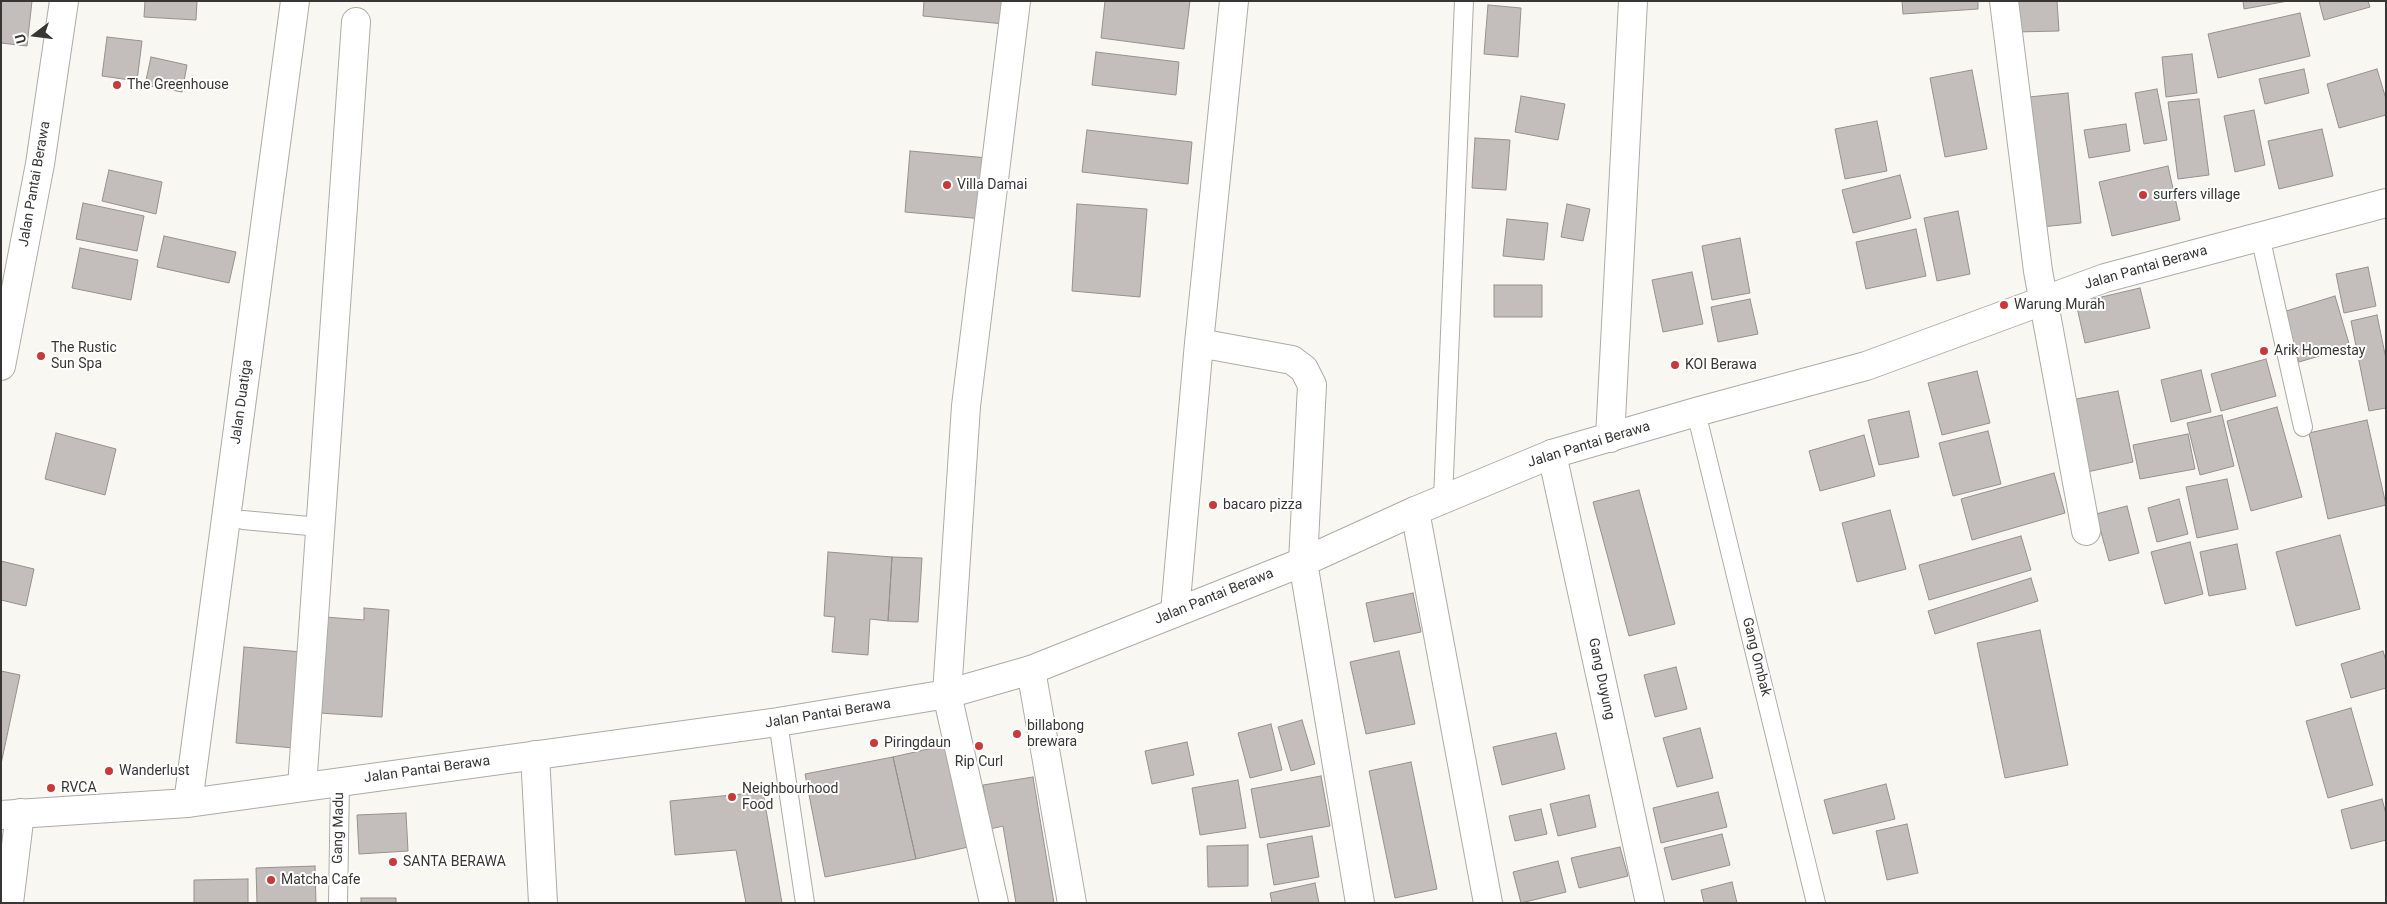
<!DOCTYPE html>
<html>
<head>
<meta charset="utf-8">
<style>
  body { margin:0 }
  #map { position:relative; width:2387px; height:904px; overflow:hidden; background:#f8f7f1; font-family:Roboto,sans-serif }
  canvas { display:block }
  .frame { position:absolute; inset:0; border:2px solid #373634; pointer-events:none }
  .north { position:absolute; left:10px; top:10px; width:50px; height:50px; -webkit-text-stroke:4px #fff; paint-order:stroke; rotate:255deg; font-size:14px; font-weight:700; line-height:20px; text-align:center; color:#373634 }
  .north::after { content:''; display:block; margin:auto; width:18px; height:22px; background:#373634; clip-path:polygon(50% 0,100% 100%,50% 72%,0 100%) }
</style>
</head>
<body>
<div id="map">
<canvas width="2387" height="904"></canvas>
<div class="frame"></div>
<div class="north">U</div>
</div>
<script>
const g = document.querySelector('canvas').getContext('2d');
g.lineJoin = 'round';
function paint(path, color) { g.fillStyle = color; g.fill(path, 'evenodd'); }
const toPath = rows => new Path2D(rows.map(r => 'M' + r).join(''));
function strokePath(path, color, width, dash) { g.strokeStyle = color; g.lineWidth = width; g.lineCap = dash ? 'butt' : 'round'; g.setLineDash(dash || []); g.stroke(path); }
function drawText(font, color, halo, rows, align = 'center') {
  g.font = font + ' Roboto,sans-serif'; g.lineWidth = 4; g.setLineDash([]); g.textBaseline = 'middle'; g.strokeStyle = halo; g.fillStyle = color; for (const [text, x, y, turn = 0] of rows) {
    g.save(); g.translate(x, y); g.rotate((+turn || 0) * Math.PI / 180); g.textAlign = isNaN(turn) ? turn : align; if (halo) g.strokeText(text, 0, 0); g.fillText(text, 0, 0); g.restore();
  }
}
const building = toPath([
  [1,1,32,1,27,46,1,43,1,1],
  [145,1,197,1,196,20,144,17,145,1],
  [924,1,1007,1,1004,24,923,16,924,1],
  [1105,1,1190,1,1184,49,1101,38,1105,1],
  [1902,1,1978,1,1978,9,1903,14,1902,1],
  [2014,1,2057,1,2059,31,2015,32,2014,1],
  [2243,1,2288,1,2244,9,2243,1],
  [2319,1,2368,1,2370,7,2324,20,2319,1],
  [1488,5,1521,8,1518,57,1484,54,1488,5],
  [2300,13,2310,56,2218,78,2208,34,2300,13],
  [107,37,142,41,137,81,102,76,107,37],
  [1096,52,1179,62,1176,95,1092,85,1096,52],
  [2192,54,2197,93,2166,97,2162,57,2192,54],
  [151,57,187,65,182,92,145,85,151,57],
  [2304,69,2309,93,2265,104,2259,79,2304,69],
  [2377,69,2386,99,2386,115,2339,128,2327,84,2377,69],
  [1972,70,1987,149,1945,157,1930,78,1972,70],
  [2157,89,2167,140,2144,144,2135,93,2157,89],
  [2068,93,2081,223,2041,227,2029,97,2068,93],
  [1521,96,1565,104,1558,140,1515,132,1521,96],
  [2199,99,2209,175,2178,179,2168,102,2199,99],
  [2254,110,2265,165,2235,172,2224,116,2254,110],
  [1877,121,1887,171,1845,179,1835,129,1877,121],
  [2126,124,2130,151,2089,158,2084,130,2126,124],
  [2322,129,2333,176,2279,189,2268,141,2322,129],
  [1087,130,1192,142,1188,184,1082,172,1087,130],
  [1475,138,1510,140,1506,190,1472,188,1475,138],
  [910,151,988,158,984,219,905,212,910,151],
  [2168,166,2180,220,2112,236,2099,182,2168,166],
  [109,170,162,182,156,214,102,201,109,170],
  [1900,175,1911,218,1853,233,1842,190,1900,175],
  [83,203,144,216,137,251,76,239,83,203],
  [1077,204,1147,209,1140,297,1072,291,1077,204],
  [1567,204,1590,209,1583,241,1561,237,1567,204],
  [1958,211,1970,274,1937,281,1924,218,1958,211],
  [1507,219,1548,223,1544,260,1503,256,1507,219],
  [1916,229,1926,276,1866,289,1856,242,1916,229],
  [164,236,236,252,229,283,157,267,164,236],
  [1740,238,1750,293,1712,300,1702,246,1740,238],
  [80,248,138,260,131,300,72,288,80,248],
  [2368,267,2376,306,2344,313,2336,274,2368,267],
  [1692,272,1703,324,1663,332,1652,280,1692,272],
  [1494,285,1542,285,1542,317,1494,317,1494,285],
  [2140,288,2150,328,2085,343,2076,303,2140,288],
  [2335,296,2350,347,2299,362,2283,312,2335,296],
  [1750,299,1758,334,1718,342,1711,307,1750,299],
  [2377,315,2386,359,2386,408,2369,411,2351,321,2377,315],
  [2266,359,2276,396,2221,411,2211,374,2266,359],
  [2201,370,2211,412,2171,422,2161,380,2201,370],
  [1977,371,1990,423,1942,435,1928,383,1977,371],
  [2118,391,2133,462,2087,472,2071,400,2118,391],
  [2277,407,2302,497,2251,511,2227,421,2277,407],
  [1909,411,1919,457,1879,465,1868,420,1909,411],
  [2222,415,2234,466,2200,475,2187,423,2222,415],
  [2367,420,2386,505,2328,519,2309,433,2367,420],
  [1988,431,2001,484,1953,496,1939,443,1988,431],
  [56,433,116,449,105,495,45,479,56,433],
  [2188,434,2195,469,2140,479,2133,445,2188,434],
  [1864,435,1875,476,1820,491,1809,451,1864,435],
  [2054,473,2065,513,1972,540,1961,499,2054,473],
  [2227,479,2238,529,2197,538,2186,487,2227,479],
  [1639,490,1675,624,1629,636,1593,502,1639,490],
  [2179,499,2188,534,2157,542,2148,508,2179,499],
  [2127,506,2139,553,2109,561,2096,514,2127,506],
  [1890,510,1906,569,1857,582,1842,523,1890,510],
  [2340,535,2360,609,2296,626,2276,552,2340,535],
  [2021,536,2031,570,1929,600,1919,565,2021,536],
  [2190,542,2203,594,2165,604,2151,552,2190,542],
  [2237,544,2246,589,2209,596,2200,552,2237,544],
  [828,552,892,557,888,621,870,619,868,655,832,652,835,617,824,616,828,552],
  [892,557,922,558,918,622,888,621,892,557],
  [1,561,34,569,26,606,1,600,1,561],
  [2031,578,2038,601,1935,634,1928,611,2031,578],
  [1413,593,1421,632,1374,642,1366,603,1413,593],
  [364,608,389,610,382,717,319,713,325,617,364,620,364,608],
  [2040,630,2068,765,2005,778,1977,643,2040,630],
  [244,647,302,652,294,748,236,743,244,647],
  [1399,651,1415,724,1366,734,1350,662,1399,651],
  [2383,651,2386,661,2386,688,2351,698,2341,664,2383,651],
  [1676,667,1687,709,1655,717,1644,675,1676,667],
  [1,671,20,675,1,764,1,671],
  [2351,708,2373,785,2328,798,2306,721,2351,708],
  [1302,720,1315,764,1291,771,1278,727,1302,720],
  [1271,724,1282,770,1250,778,1238,733,1271,724],
  [1700,728,1713,778,1677,787,1663,738,1700,728],
  [1556,733,1565,769,1502,785,1493,747,1556,733],
  [1187,742,1194,775,1152,784,1145,751,1187,742],
  [955,743,977,845,916,859,893,757,955,743],
  [893,757,916,859,825,877,805,774,893,757],
  [1411,762,1437,889,1395,898,1369,771,1411,762],
  [1321,776,1330,826,1260,838,1251,789,1321,776],
  [1033,777,1054,903,1016,903,1003,826,990,829,983,785,1033,777],
  [1238,780,1246,828,1200,835,1192,788,1238,780],
  [1886,784,1895,819,1833,834,1824,800,1886,784],
  [763,792,782,903,746,903,736,850,675,855,670,801,763,792],
  [1718,792,1727,827,1661,843,1653,808,1718,792],
  [1589,795,1596,827,1558,836,1550,804,1589,795],
  [2382,799,2386,814,2386,840,2351,849,2341,810,2382,799],
  [1541,809,1547,834,1515,841,1509,816,1541,809],
  [406,813,408,851,359,854,357,815,406,813],
  [1907,824,1918,873,1887,880,1876,831,1907,824],
  [1722,834,1730,865,1672,880,1664,848,1722,834],
  [1312,836,1319,877,1274,885,1267,844,1312,836],
  [1248,845,1248,886,1208,887,1207,846,1248,845],
  [1620,847,1628,876,1579,888,1571,858,1620,847],
  [1558,861,1566,892,1521,903,1513,872,1558,861],
  [315,866,316,903,257,903,256,868,315,866],
  [248,879,248,903,194,903,194,880,248,879],
  [1732,882,1737,903,1704,903,1701,890,1732,882],
  [1315,883,1319,903,1272,903,1270,893,1315,883],
  [361,898,396,898,396,903,361,903,361,898]
]);
paint(building, '#c3bdbb');
strokePath(building, '#96908e', 1);
const lane = toPath([
  [2260,236,2303,427],
  [1696,412,1816,903],
  [1443,499,1464,1],
  [243,520,320,527],
  [778,722,805,903],
  [338,903,340,782]
]);
const street = toPath([
  [2004,1,2038,271,2086,531],
  [1199,343,1292,360,1304,369,1312,385,1303,562,1360,903],
  [1610,438,1633,1],
  [1552,454,1650,903],
  [1415,511,1488,903],
  [1175,612,1199,343,1234,1],
  [1031,670,1072,903],
  [535,755,543,903],
  [302,787,356,22],
  [188,803,295,1],
  [9,903,20,813],
  [994,903,947,694,966,406,1016,1]
]);
const secondary = toPath([
  [1,366,40,164,64,1],
  [1,815,188,803,778,722,947,694,1031,670,1303,562,1415,511,1552,454,1696,412,1866,366,2105,278,2386,203]
]);
strokePath(lane, '#acaba6', 20);
strokePath(street, '#acaba6', 30);
strokePath(secondary, '#acaba6', 30);
strokePath(lane, '#fff', 18);
strokePath(street, '#fff', 28);
strokePath(secondary, '#fff', 28);
for (const [x, y, r, color] of [
  [117,85,5,"#c83938"],
  [947,185,5,"#c83938"],
  [2143,195,5,"#c83938"],
  [2004,305,5,"#c83938"],
  [2264,351,5,"#c83938"],
  [41,356,5,"#c83938"],
  [1675,365,5,"#c83938"],
  [1213,505,5,"#c83938"],
  [1017,734,5,"#c83938"],
  [874,743,5,"#c83938"],
  [979,746,5,"#c83938"],
  [109,771,5,"#c83938"],
  [51,788,5,"#c83938"],
  [732,797,5,"#c83938"],
  [393,862,5,"#c83938"],
  [271,880,5,"#c83938"]
]) { const dot = new Path2D(); dot.arc(x, y, r, 0, 2 * Math.PI); g.fillStyle = color; g.fill(dot); strokePath(dot, '#fff', 2); }
drawText('14px', '#373634', '#fff', [
  ["The Greenhouse",127,85],
  ["Villa Damai",957,185],
  ["surfers village",2153,195],
  ["Warung Murah",2014,305],
  ["The Rustic",51,348],
  ["Sun Spa",51,364],
  ["Arik Homestay",2274,351],
  ["KOI Berawa",1685,365],
  ["bacaro pizza",1223,505],
  ["billabong",1027,726],
  ["brewara",1027,742],
  ["Piringdaun",884,743],
  ["Rip Curl",979,762,"center"],
  ["Wanderlust",119,771],
  ["RVCA",61,788],
  ["Neighbourhood",742,789],
  ["Food",742,805],
  ["SANTA BERAWA",403,862],
  ["Matcha Cafe",281,880]
], 'left');
drawText('14px', '#373634', '#fff', [
  ["Jalan Pantai Berawa",35,184,-80],
  ["Jalan Pantai Berawa",2146,268,-16],
  ["Jalan Duatiga",242,402,-82],
  ["Jalan Pantai Berawa",1589,445,-17],
  ["Jalan Pantai Berawa",1214,597,-22],
  ["Gang Ombak",1756,657,76],
  ["Gang Duyung",1601,679,78],
  ["Jalan Pantai Berawa",828,714,-9],
  ["Jalan Pantai Berawa",427,770,-8],
  ["Gang Madu",339,828,-89]
]);
</script>
</body>
</html>
